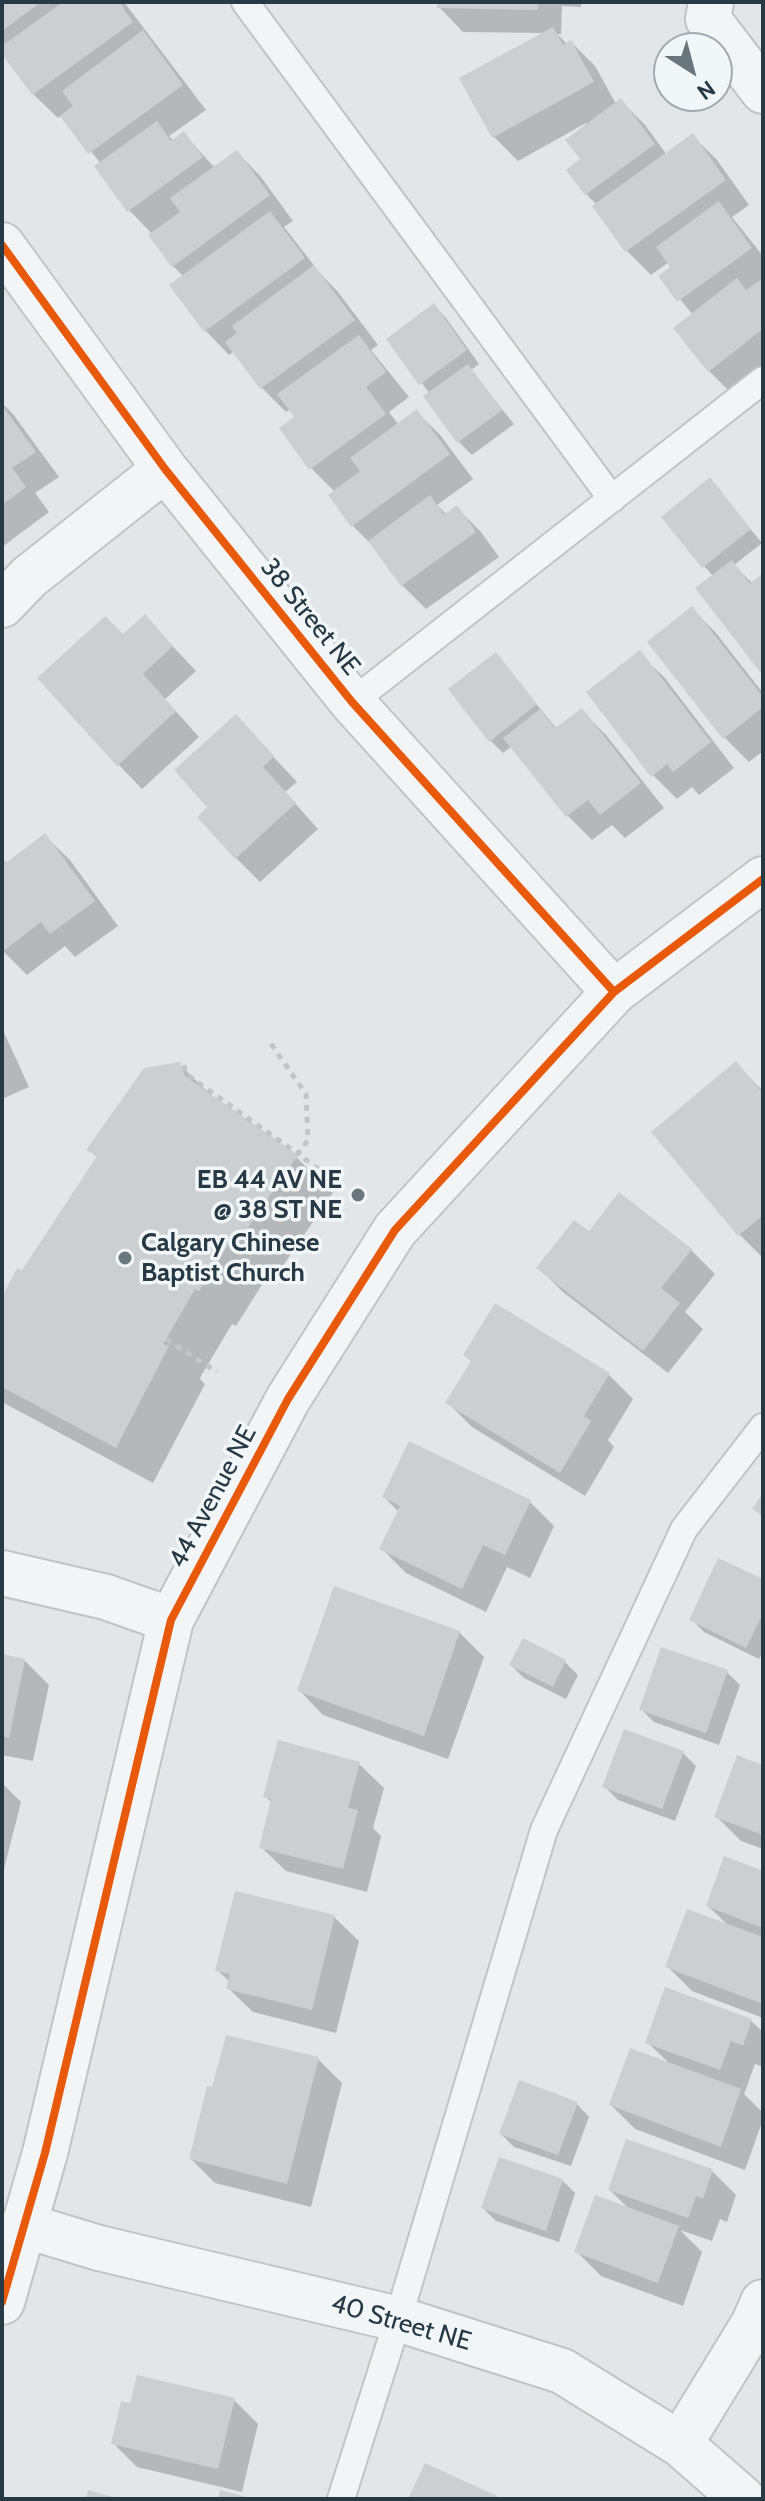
<!DOCTYPE html>
<html>
<head>
<meta charset="utf-8">
<style>
  body { margin:0 }
  #map { position:relative; width:765px; height:2501px; overflow:hidden; background:#e3e6e9; font-family:Cabin,sans-serif }
  canvas { display:block }
  .frame { position:absolute; inset:0; border:4px solid #273945; pointer-events:none }
  .north { position:absolute; left:653px; top:32px; width:80px; height:80px; box-sizing:border-box; background:#f1f6f8; border:2px solid #a0aab0; border-radius:50%; rotate:144deg; font-size:22px; font-weight:700; line-height:32px; text-align:center; color:#273945 }
  .north::after { content:''; display:block; margin:auto; width:28px; height:36px; background:#69767e; clip-path:polygon(50% 0,100% 100%,50% 72%,0 100%) }
</style>
</head>
<body>
<div id="map">
<canvas width="765" height="2501"></canvas>
<div class="frame"></div>
<div class="north">N</div>
</div>
<script>
const g = document.querySelector('canvas').getContext('2d');
g.lineJoin = 'round';
function paint(path, color) { g.fillStyle = color; g.fill(path, 'evenodd'); }
const toPath = rows => new Path2D(rows.map(r => 'M' + r).join(''));
function strokePath(path, color, width, dash) { g.strokeStyle = color; g.lineWidth = width; g.lineCap = dash ? 'butt' : 'round'; g.setLineDash(dash || []); g.stroke(path); }
function drawText(font, color, halo, rows, align = 'center') {
  g.font = font + ' Cabin,sans-serif'; g.lineWidth = 7; g.setLineDash([]); g.textBaseline = 'middle'; g.strokeStyle = halo; g.fillStyle = color; for (const [text, x, y, turn = 0] of rows) {
    g.save(); g.translate(x, y); g.rotate((+turn || 0) * Math.PI / 180); g.textAlign = isNaN(turn) ? turn : align; if (halo) g.strokeText(text, 0, 0); g.fillText(text, 0, 0); g.restore();
  }
}
paint(toPath([
  [2,2,124,2,206,110,169,136,174,141,184,134,215,168,237,152,261,177,293,221,284,227,320,273,338,292,378,345,371,350,409,397,389,412,399,425,417,412,441,436,473,479,437,505,447,515,457,508,481,532,499,557,426,609,402,585,378,551,353,526,335,492,311,468,297,417,291,409,286,412,262,388,234,351,229,355,205,330,184,277,173,266,152,234,129,210,101,164,62,115,58,118,33,94,2,51,6,46,2,42],
  [439,2,581,2,581,7,562,6,561,34,557,34,567,44,571,42,595,66,616,104,621,101,645,125,667,155,693,136,717,160,749,205,732,217,763,256,763,372,733,395,709,371,676,328,693,315,661,276,673,268,669,262,651,275,627,251,595,206,597,205,586,194,583,160,586,123,518,161,494,137,546,33,463,32,439,7],
  [434,305,446,318,479,364,471,370,514,424,472,455,459,442,426,396,430,394,389,339],
  [2,403,13,414,59,477,35,493,49,512,2,547],
  [710,480,762,543,734,565,753,584,763,576,763,672,698,589,714,577,704,566],
  [691,608,716,633,763,693,763,751,749,762,725,738,650,642],
  [145,617,196,671,165,699,199,737,142,789,118,764,123,636],
  [639,653,664,677,734,768,699,795,692,787,677,799,653,775],
  [496,655,557,729,582,711,606,735,664,808,625,838,612,825,592,840,568,816,512,746,503,753,490,740],
  [236,717,297,782,285,792,318,829,260,882,236,858,210,807],
  [45,836,70,860,118,926,75,957,65,946,27,975,2,950,2,858,8,864],
  [2,1028,29,1087,2,1099],
  [179,1064,216,1100,296,1157,333,1193,271,1283,265,1280,236,1326,232,1324,201,1376,200,1379,205,1384,153,1483,2,1402,2,1301,98,1158,89,1150],
  [736,1064,763,1091,763,1258,739,1234],
  [590,1234,691,1250,715,1274,685,1312,703,1329,668,1373,563,1292,539,1268],
  [609,1375,633,1399,608,1440,614,1447,585,1496,472,1427,448,1403],
  [410,1443,530,1502,554,1526,530,1578,507,1567,486,1612,406,1573,382,1549,399,1512,384,1497],
  [763,1581,763,1652,759,1659,704,1632,691,1619],
  [459,1632,484,1657,448,1759,323,1715,299,1690],
  [523,1641,565,1662,578,1675,566,1699,524,1678,511,1665],
  [2,1656,24,1660,49,1685,33,1761,2,1755],
  [727,1672,740,1685,719,1745,654,1722,641,1709],
  [683,1753,696,1766,675,1821,618,1800,605,1787],
  [359,1764,384,1788,373,1828,381,1836,367,1892,286,1871,261,1847,272,1803,266,1797],
  [763,1767,763,1849,741,1841,717,1817],
  [2,1783,21,1802,2,1877],
  [763,1873,763,2018,692,1991,668,1967,730,1927,708,1906],
  [334,1917,359,1941,336,2033,253,2012,228,1988,230,1982,217,1970],
  [751,2021,763,2032,763,2067,755,2064,744,2094,763,2113,763,2119,745,2170,635,2129,611,2105,670,2064,647,2042],
  [318,2059,342,2083,311,2207,215,2183,191,2159],
  [577,2104,589,2117,571,2166,514,2147,501,2134],
  [712,2171,736,2195,727,2222,720,2219,712,2241,680,2230,702,2252,683,2306,601,2276,576,2251,631,2211,610,2190],
  [562,2180,575,2193,559,2242,496,2221,483,2208],
  [234,2400,258,2424,242,2492,137,2467,113,2443]
]), '#0003');
paint(toPath([
  [2,2,41,2,2,31],
  [63,2,119,2,133,22,32,95,2,54,2,46],
  [437,2,538,2,538,10,437,8],
  [553,27,563,45,571,40,594,82,492,138,459,78],
  [143,30,183,85,88,154,60,116,73,106,62,91],
  [621,98,655,144,585,195,566,170,580,159,565,140],
  [157,121,171,141,184,131,203,157,127,212,94,166],
  [693,133,726,180,625,252,592,206],
  [237,150,270,195,172,267,148,235,180,212,170,198],
  [719,201,752,248,677,302,658,276,670,267,656,247],
  [270,211,305,258,204,332,169,285],
  [314,265,355,320,260,389,225,342,237,333,232,326],
  [737,278,746,290,763,278,763,329,708,372,673,328],
  [434,303,467,350,419,385,386,339],
  [359,335,386,372,366,387,386,414,309,470,279,428,294,417,277,394],
  [468,364,502,410,457,443,423,396],
  [2,405,36,452,12,468,26,487,2,505],
  [417,409,450,454,351,527,328,495,360,471,350,458],
  [710,477,751,529,702,568,661,517],
  [430,495,444,515,457,505,476,532,401,586,368,541],
  [732,560,750,584,763,573,763,669,760,672,695,588],
  [692,606,763,697,763,707,723,739,647,642],
  [145,614,173,646,143,674,176,711,117,766,37,678,105,616,123,634],
  [640,650,711,742,673,772,667,764,651,777,586,692],
  [496,652,537,704,489,742,448,689],
  [582,708,641,783,600,815,588,800,566,817,503,738,540,709,555,728],
  [236,714,274,756,263,767,296,803,235,859,197,817,207,807,174,770],
  [45,833,95,901,50,934,41,922,2,952,2,857,6,863],
  [736,1061,763,1093,763,1215,738,1236,651,1132],
  [180,1062,185,1076,298,1155,234,1248,228,1245,199,1291,195,1289,166,1339,163,1344,169,1346,116,1448,2,1387,2,1297,17,1268,22,1270,97,1156,86,1150,144,1068],
  [619,1192,692,1249,661,1288,680,1303,643,1351,536,1268,574,1220,589,1231],
  [495,1303,610,1373,584,1416,591,1421,560,1473,445,1403,471,1361,463,1355],
  [409,1441,531,1500,505,1555,483,1545,462,1589,379,1549,400,1506,382,1497],
  [763,1493,763,1516,752,1509],
  [718,1558,763,1579,763,1613,746,1648,689,1620],
  [334,1586,460,1631,424,1736,297,1691],
  [523,1638,566,1660,553,1687,509,1665],
  [661,1647,728,1670,706,1733,639,1710],
  [2,1654,25,1659,9,1738,2,1736],
  [624,1729,684,1751,662,1809,602,1787],
  [278,1740,360,1762,348,1808,358,1810,343,1869,259,1848,271,1799,263,1797],
  [737,1755,763,1765,763,1835,714,1817],
  [724,1856,763,1871,763,1928,706,1906],
  [235,1891,335,1915,312,2010,226,1989,230,1974,215,1971],
  [687,1909,763,1937,763,2004,665,1967],
  [665,1987,752,2019,743,2046,731,2041,720,2070,645,2043],
  [226,2035,319,2057,287,2184,189,2159,207,2086,212,2087],
  [630,2048,741,2089,721,2147,609,2105],
  [519,2080,578,2102,558,2155,499,2134],
  [626,2139,713,2169,703,2199,696,2196,688,2218,608,2190],
  [499,2157,563,2179,546,2231,481,2208],
  [595,2195,679,2226,658,2283,574,2252],
  [137,2375,235,2398,218,2469,111,2444,121,2401,130,2403],
  [425,2463,493,2494,497,2496,496,2499,408,2499],
  [88,2490,116,2498,115,2499,86,2499],
  [220,2490,250,2498,250,2499,218,2499]
]), '#cccfd2');
const service = toPath([
  [245,2,612,499],
  [352,702,763,380],
  [341,2499,398,2319,544,1830,684,1529,763,1427]
]);
const minor = toPath([
  [711,2,708,19,763,91],
  [2,245,165,469,352,702,614,992],
  [2,605,29,577,165,469],
  [2,1573,106,1597,171,1620],
  [23,2225,99,2248,398,2319,562,2371,680,2444,743,2499],
  [680,2444,754,2323,763,2302]
]);
const tertiary = toPath([
  [2,2302,45,2153,171,1620,288,1399,395,1230,614,992,763,879]
]);
strokePath(service, '#c1c4c7', 30);
strokePath(minor, '#c1c4c7', 48);
strokePath(tertiary, '#c1c4c7', 48);
strokePath(toPath([
  [271,1044,306,1094,308,1140,298,1154,339,1184],
  [184,1065,186,1074,298,1154],
  [166,1339,217,1372]
]), '#c1c5c8', 5, [6, 6]);
strokePath(service, '#f3f4f5', 26);
strokePath(minor, '#f3f4f5', 44);
strokePath(tertiary, '#f3f4f5', 44);
strokePath(toPath([
  [2,245,165,469,352,702,614,992],
  [2,2302,45,2153,171,1620,288,1399,395,1230,614,992,763,879]
]), '#e8590c', 8);
for (const [x, y, r, color] of [
  [358,1195,8,"#69767e"],
  [125,1258,8,"#69767e"]
]) { const dot = new Path2D(); dot.arc(x, y, r, 0, 2 * Math.PI); g.fillStyle = color; g.fill(dot); strokePath(dot, '#f1f6f8', 3); }
drawText('26px', '#273945', '#f1f6f8', [
  ["38 Street NE",310,617,51],
  ["44 Avenue NE",213,1497,-62],
  ["40 Street NE",401,2323,16]
]);
drawText('bold 26px', '#273945', '#f1f6f8', [
  ["EB 44 AV NE",342,1180],
  ["@ 38 ST NE",342,1210],
  ["Calgary Chinese",141,1243,"left"],
  ["Baptist Church",141,1273,"left"]
], 'right');
</script>
</body>
</html>
